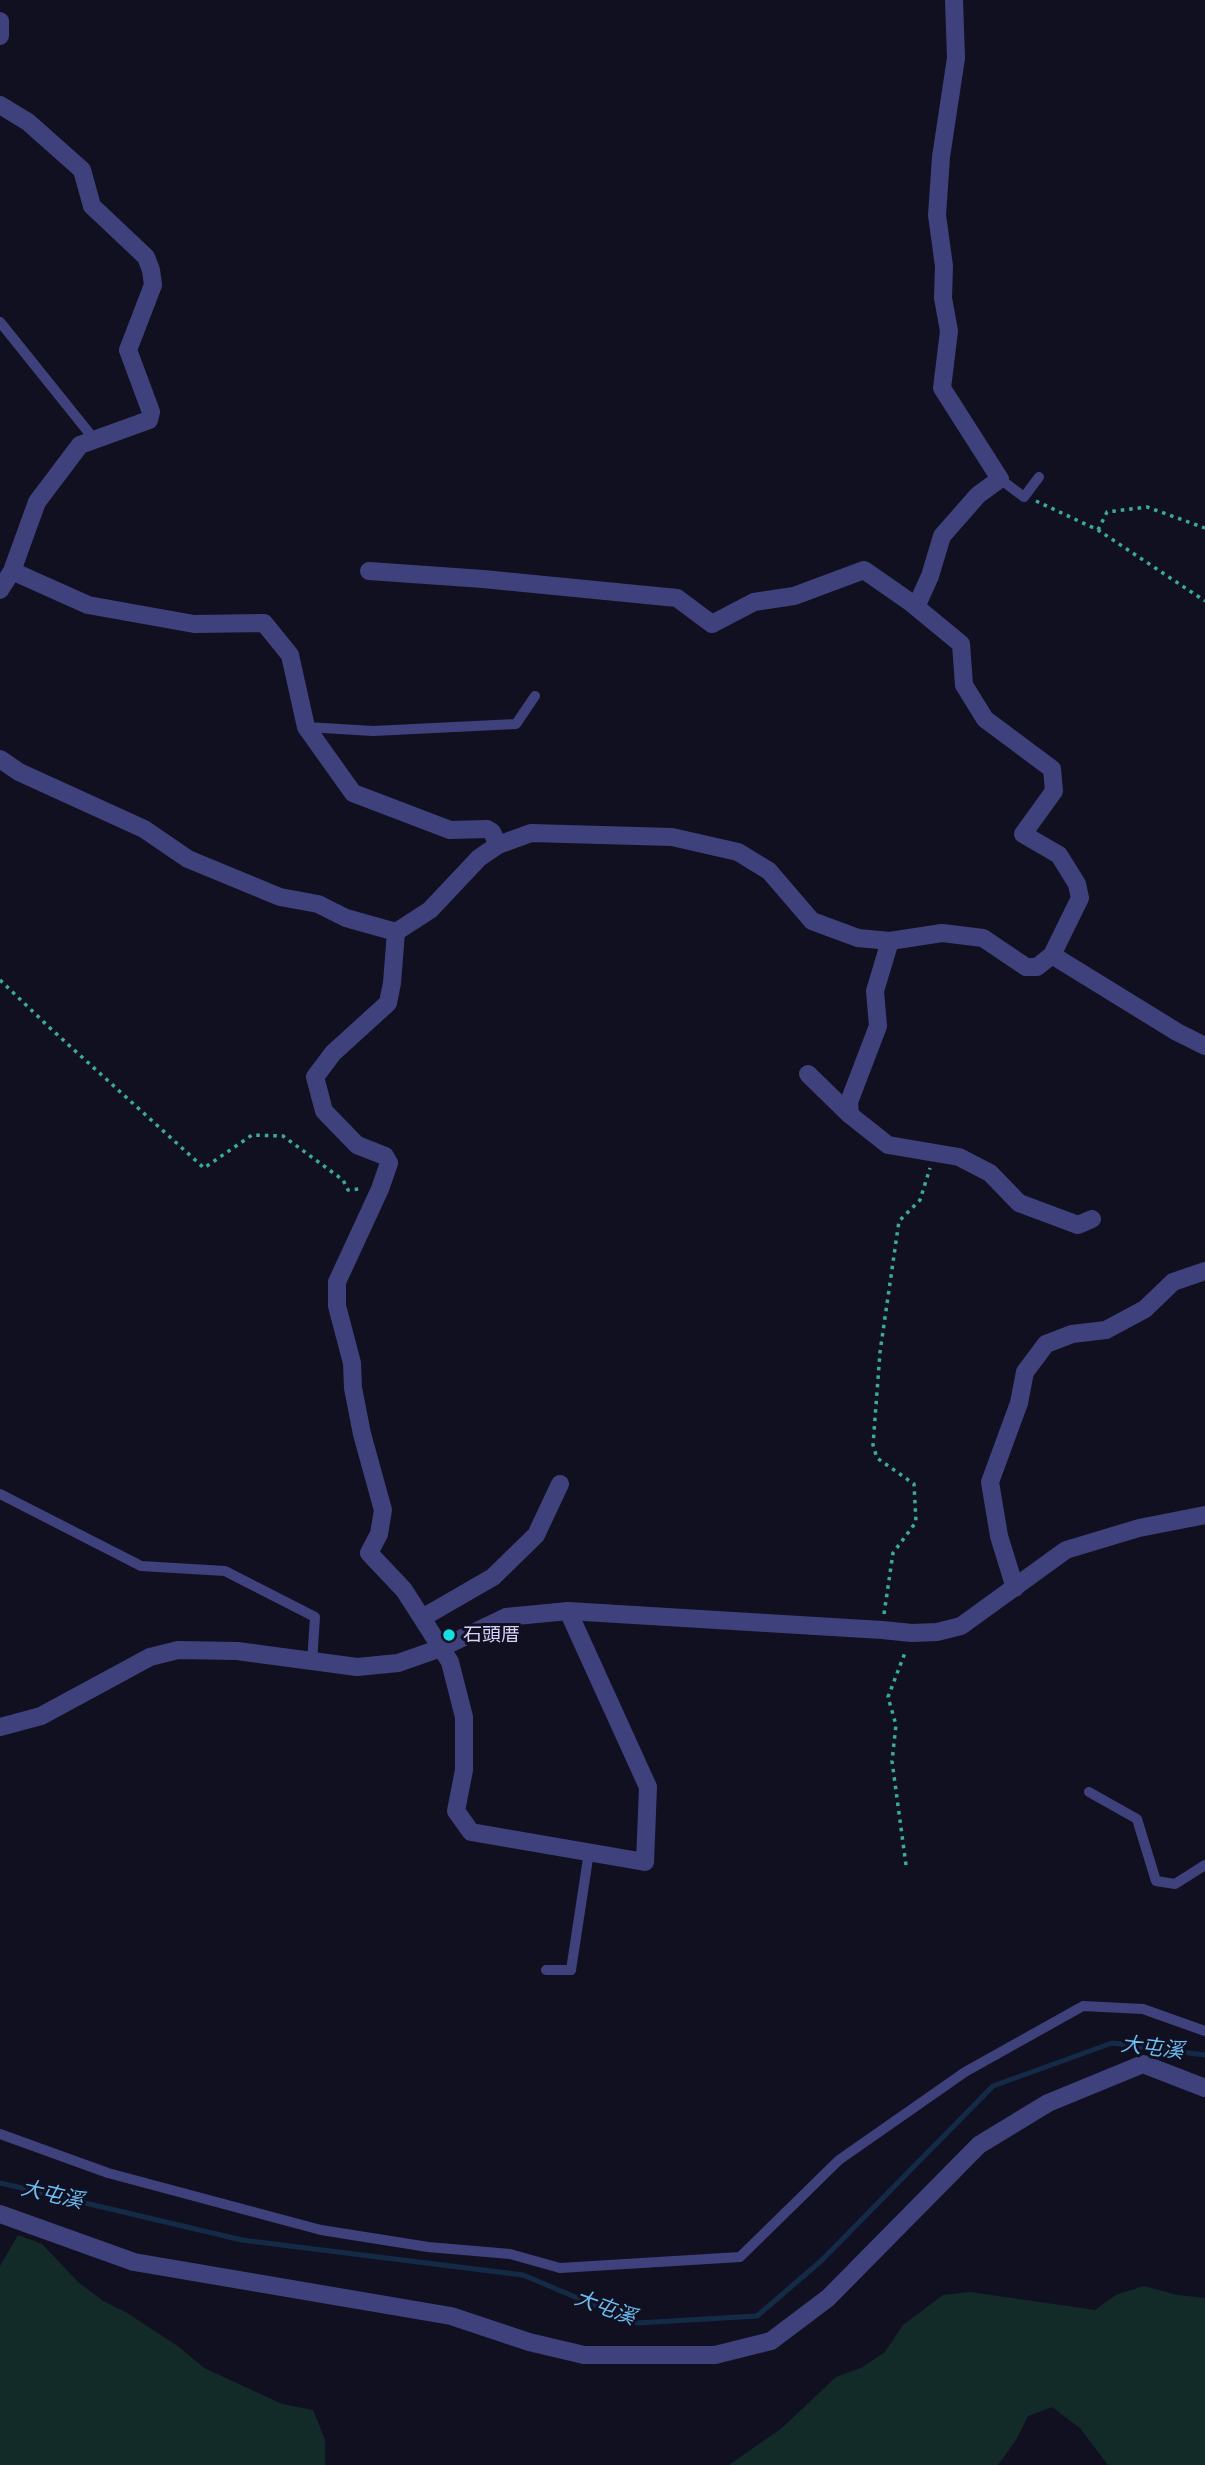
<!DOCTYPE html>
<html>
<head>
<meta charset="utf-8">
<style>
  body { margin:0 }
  canvas { display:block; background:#111021 }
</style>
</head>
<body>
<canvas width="1205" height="2465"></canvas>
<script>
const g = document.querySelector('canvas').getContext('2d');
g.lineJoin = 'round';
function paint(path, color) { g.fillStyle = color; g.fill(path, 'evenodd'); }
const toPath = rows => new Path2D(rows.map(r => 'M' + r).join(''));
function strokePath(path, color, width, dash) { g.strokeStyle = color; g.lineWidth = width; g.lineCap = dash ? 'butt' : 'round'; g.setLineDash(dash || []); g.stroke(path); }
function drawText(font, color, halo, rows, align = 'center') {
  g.font = font + ' Raleway,"Noto Sans TC",sans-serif'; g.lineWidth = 6; g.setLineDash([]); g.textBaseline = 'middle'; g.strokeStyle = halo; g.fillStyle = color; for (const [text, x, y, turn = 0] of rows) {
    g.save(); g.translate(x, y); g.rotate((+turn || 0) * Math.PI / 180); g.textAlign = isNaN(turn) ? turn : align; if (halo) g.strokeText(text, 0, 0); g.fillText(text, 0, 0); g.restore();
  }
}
paint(toPath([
  [18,2235,42,2244,79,2283,103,2301,127,2313,179,2347,204,2368,282,2404,313,2410,325,2440,325,2465,0,2465,0,2266],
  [1144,2286,1177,2295,1205,2298,1205,2465,1108,2465,1080,2428,1052,2407,1028,2416,1016,2440,998,2465,729,2465,782,2428,836,2377,861,2368,885,2352,903,2325,943,2295,970,2292,1095,2310,1116,2295]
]), '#132b28');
strokePath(toPath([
  [0,2183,242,2240,523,2275,637,2323,757,2316,821,2261,993,2086,1112,2043,1205,2055]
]), '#142b47', 5);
strokePath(toPath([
  [1036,501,1098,530,1205,601],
  [1098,530,1107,512,1147,507,1205,528],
  [0,980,50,1028,204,1168,252,1135,283,1136,343,1180,348,1190,359,1189],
  [884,1614,893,1553,916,1522,914,1484,877,1458,873,1445,880,1352,899,1221,920,1200,930,1168],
  [906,1865,892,1761,896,1725,888,1697,906,1650]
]), '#3aaa9b', 3.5, [3.5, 5]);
strokePath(toPath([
  [0,322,94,439],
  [1000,479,1024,497,1039,477],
  [306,727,373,731,516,724,535,696],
  [0,1494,141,1566,225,1571,315,1617,312,1663],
  [1089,1792,1137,1819,1156,1881,1175,1884,1205,1865],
  [546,1970,571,1970,589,1852],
  [0,2134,108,2173,321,2230,428,2247,510,2254,560,2268,740,2257,839,2160,965,2072,1083,2006,1143,2009,1205,2031]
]), '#3f417c', 10);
strokePath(toPath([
  [0,21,0,36],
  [0,105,28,122,82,170,92,206,146,257,151,270,153,285,128,350,151,412,149,420,80,445,37,502,12,571,0,590],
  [12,571,88,605,194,624,264,623,290,655,306,727,353,793,450,830,487,829,492,832,498,845],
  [369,571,483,579,677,598,712,624,754,602,794,596,864,570,910,602,961,644,964,685,985,719,1052,769,1054,791,1023,834,1059,855,1077,884,1080,898,1052,955],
  [916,607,930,576,942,536,978,495,1000,479,942,388,949,331,943,298,944,266,937,215,941,157,956,58,954,0],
  [0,759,19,772,144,829,188,859,280,897,318,904,346,918,396,932,430,910,479,858,498,845,531,833,672,837,738,852,769,871,812,921,858,938,890,941,942,933,983,938,1026,967,1037,967,1052,955,1177,1032,1205,1046],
  [396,932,392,983,388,1003,333,1053,315,1077,324,1111,357,1145,385,1156,389,1163,380,1189,337,1282,337,1306,352,1363,353,1388,362,1434,383,1510,379,1534,369,1553,404,1590,450,1662,464,1717,464,1770,456,1811,471,1832,645,1862,648,1787,568,1611],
  [890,941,875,991,878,1026,849,1102,850,1115,888,1145,959,1157,990,1173,1019,1203,1078,1225,1092,1219],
  [808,1074,850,1115],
  [1015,1588,999,1536,990,1482,1019,1403,1025,1372,1046,1344,1072,1334,1106,1330,1145,1309,1173,1282,1205,1271],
  [422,1618,493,1577,536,1535,560,1484],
  [0,2214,134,2262,451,2316,529,2342,584,2355,715,2355,771,2341,828,2298,979,2145,1048,2103,1143,2064,1205,2088]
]), '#3f417c', 18);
strokePath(toPath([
  [0,1727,41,1716,150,1657,178,1650,237,1651,357,1667,398,1663,441,1648,506,1617,568,1611,882,1630,912,1633,937,1632,961,1626,1066,1550,1139,1528,1205,1515]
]), '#3f417c', 18);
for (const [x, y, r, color] of [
  [449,1635,7,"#15e0e6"]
]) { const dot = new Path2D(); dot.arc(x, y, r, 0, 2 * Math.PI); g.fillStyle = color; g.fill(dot); strokePath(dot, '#111021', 2.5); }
drawText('19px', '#d6d4fb', '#111021', [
  ["石頭厝",463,1635]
], 'left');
drawText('italic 21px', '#6cbdf1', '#111021', [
  ["大屯溪",1152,2048,7],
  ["大屯溪",52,2195,13],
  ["大屯溪",605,2308,20]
]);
</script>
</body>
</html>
